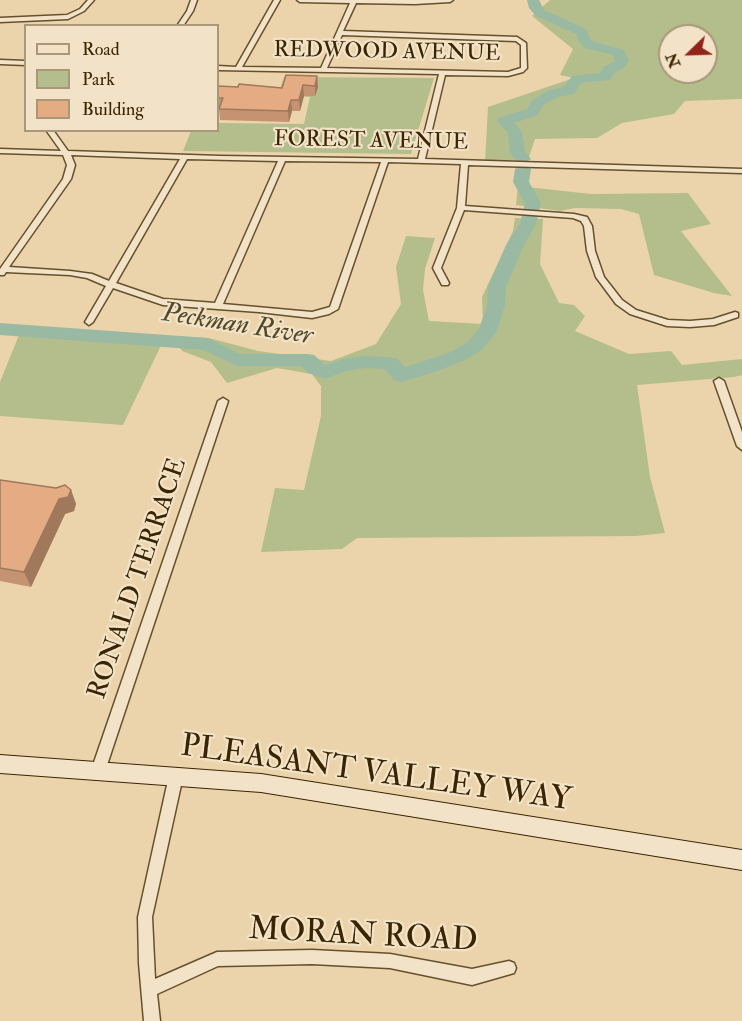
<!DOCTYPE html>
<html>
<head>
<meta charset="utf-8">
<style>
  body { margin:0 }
  #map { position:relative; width:742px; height:1021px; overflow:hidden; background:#ebd4ab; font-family:"IM FELL Double Pica",serif }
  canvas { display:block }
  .legend { position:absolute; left:24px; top:24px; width:195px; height:108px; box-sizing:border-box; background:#f2e3c8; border:2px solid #a89778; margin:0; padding:8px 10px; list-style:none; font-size:18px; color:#3a2401 }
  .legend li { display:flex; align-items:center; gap:12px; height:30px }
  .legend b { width:30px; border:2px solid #a89778 }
  .north { position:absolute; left:658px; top:24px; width:60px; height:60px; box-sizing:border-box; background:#f2e3c8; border:2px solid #a89778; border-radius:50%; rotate:247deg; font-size:16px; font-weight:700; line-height:24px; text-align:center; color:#3a2401 }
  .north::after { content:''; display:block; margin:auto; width:21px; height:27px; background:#8f2418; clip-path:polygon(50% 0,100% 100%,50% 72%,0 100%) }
</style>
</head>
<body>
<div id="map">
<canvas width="742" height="1021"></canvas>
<ul class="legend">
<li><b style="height:8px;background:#f2e3c8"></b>Road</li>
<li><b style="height:16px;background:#b3be8c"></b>Park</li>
<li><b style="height:16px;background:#e5ab83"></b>Building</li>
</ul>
<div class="north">N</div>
</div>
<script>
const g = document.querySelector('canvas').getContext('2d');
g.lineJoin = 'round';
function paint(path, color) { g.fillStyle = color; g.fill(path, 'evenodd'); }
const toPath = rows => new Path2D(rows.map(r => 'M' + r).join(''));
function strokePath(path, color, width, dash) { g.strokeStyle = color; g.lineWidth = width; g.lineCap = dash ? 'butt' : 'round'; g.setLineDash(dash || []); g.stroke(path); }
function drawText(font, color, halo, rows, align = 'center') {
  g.font = font + ' "IM FELL Double Pica",serif'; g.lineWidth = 4.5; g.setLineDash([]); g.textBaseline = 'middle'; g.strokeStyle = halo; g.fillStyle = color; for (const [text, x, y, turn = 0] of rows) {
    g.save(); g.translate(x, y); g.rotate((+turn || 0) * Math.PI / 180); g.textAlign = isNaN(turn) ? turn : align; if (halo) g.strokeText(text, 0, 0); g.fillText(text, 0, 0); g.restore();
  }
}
paint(toPath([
  [550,0,742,0,742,99,685,101,674,114,622,123,597,138,535,139,527,163,485,162,488,107,574,78,560,75,573,49,532,16],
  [670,36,706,36,706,72,670,72],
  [284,77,434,78,411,154,183,151,191,131,218,130,218,123,304,124,310,97,278,95],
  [518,186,591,194,688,193,711,224,681,231,732,296,714,293,654,275,639,214,621,209,575,208,560,211,516,205],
  [515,218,543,219,540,264,559,303,574,305,585,316,575,331,629,354,671,351,682,365,742,359,742,375,734,377,637,385,650,477,665,533,636,536,357,538,342,549,261,552,275,488,304,490,321,416,321,386,312,374,277,368,227,383,211,362,182,351,173,336,209,338,258,351,331,361,376,344,401,304,396,267,406,236,435,238,425,269,423,290,429,321,483,324,482,297,513,231],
  [21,330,164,339,123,425,0,416,0,382]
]), '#b3be8c');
paint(toPath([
  [527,0,539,0,544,10,586,29,590,39,595,42,624,50,629,61,624,68,614,73,610,80,581,83,574,94,558,97,543,105,538,115,514,123,522,132,525,152,531,159,523,164,518,162,510,153,508,133,497,121,499,118,527,109,532,100,549,90,564,87,572,76,600,73,604,67,615,61,613,55,585,48,578,40,576,34,536,16,529,8,527,0],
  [523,164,531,169,529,182,541,203,536,224,524,245,506,287,505,305,497,331,482,350,465,360,435,372,401,382,394,380,385,369,365,368,346,371,325,379,308,373,302,366,237,366,204,350,0,335,0,323,208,338,240,354,307,354,314,355,325,365,343,359,365,356,397,358,405,367,421,362,451,352,468,342,479,329,487,305,488,287,506,245,520,224,525,203,513,182,515,169,523,164]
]), '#99b9a3');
const street = toPath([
  [88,0,94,0,84,11,68,19,0,22,0,18,67,15,80,9,88,0],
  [191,0,197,0,193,11,183,26,177,26,187,11,191,0],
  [274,0,280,0,242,67,321,68,350,3,300,2,297,0,453,0,450,2,415,4,356,3,343,31,517,37,526,43,527,68,523,72,508,76,445,75,425,159,742,169,742,173,468,165,465,206,574,214,587,217,592,226,595,251,604,277,622,300,636,310,668,320,690,321,713,319,735,312,738,313,738,317,714,325,690,327,667,326,630,314,616,304,596,277,587,251,584,226,581,221,573,218,464,210,441,268,449,283,448,285,442,285,433,268,457,208,461,164,388,162,338,309,329,314,312,318,259,312,163,305,113,288,93,322,89,325,85,322,106,286,87,278,70,275,6,272,4,275,0,275,0,269,63,179,67,165,63,155,0,153,0,149,61,151,46,130,53,130,68,151,220,156,418,159,439,74,218,70,218,66,236,67,274,0],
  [342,35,516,41,521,45,521,68,508,72,327,68,342,35],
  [71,155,180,159,109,281,92,274,70,271,9,267,71,179,75,165,71,155],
  [187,159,278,161,215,303,163,299,116,283,187,159],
  [285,161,381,162,330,307,312,312,223,304,285,161],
  [0,60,26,61,26,65,0,64,0,60],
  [719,378,724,381,742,432,742,450,737,446,714,381,719,378],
  [223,398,228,401,105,771,103,775,98,777,93,775,91,771,218,401,223,398],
  [176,770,181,772,183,776,152,917,155,979,217,952,312,950,390,954,472,969,509,961,514,963,516,968,514,973,472,985,390,968,312,964,218,966,157,994,160,1021,144,1021,139,963,138,917,169,776,171,772,176,770]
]);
const secondary = toPath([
  [0,755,261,774,742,850,742,870,261,792,0,773,0,755]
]);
strokePath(street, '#66502c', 3);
strokePath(secondary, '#3a2401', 2);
paint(street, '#f2e3c8');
paint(secondary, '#f2e3c8');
paint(toPath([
  [317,76,318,87,315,96,304,96,300,111,292,111,289,122,220,120,219,109,218,109,218,86,282,88],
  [0,480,71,490,76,504,74,511,65,514,31,587,0,581]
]), '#c59371');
paint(toPath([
  [317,76,318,87,315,96,315,86],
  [303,85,304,96,300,111,299,100],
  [291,100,292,111,289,122,288,111],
  [71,490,76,504,74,511,65,514,31,587,24,572,59,499]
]), '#a0785c');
const building = toPath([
  [286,75,317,76,315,86,303,85,299,100,291,100,288,111,219,109,223,98,218,98,218,86,238,87,239,84,282,88,286,75],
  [0,480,56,488,65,485,71,490,68,497,59,499,24,572,0,568,0,480]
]);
paint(building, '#e5ab83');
strokePath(building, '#a0785c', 1.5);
drawText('22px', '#3a2401', '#f2e3c8', [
  ["REDWOOD AVENUE",387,53,1],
  ["FOREST AVENUE",371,142,1]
]);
drawText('26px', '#3a2401', '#f2e3c8', [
  ["RONALD TERRACE",139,579,-71]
]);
drawText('italic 27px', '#52492a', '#f2e3c8', [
  ["Peckman River",237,326,9]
]);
drawText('32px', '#3a2401', '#f2e3c8', [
  ["PLEASANT VALLEY WAY",376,775,8],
  ["MORAN ROAD",363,937,3]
]);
</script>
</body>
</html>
